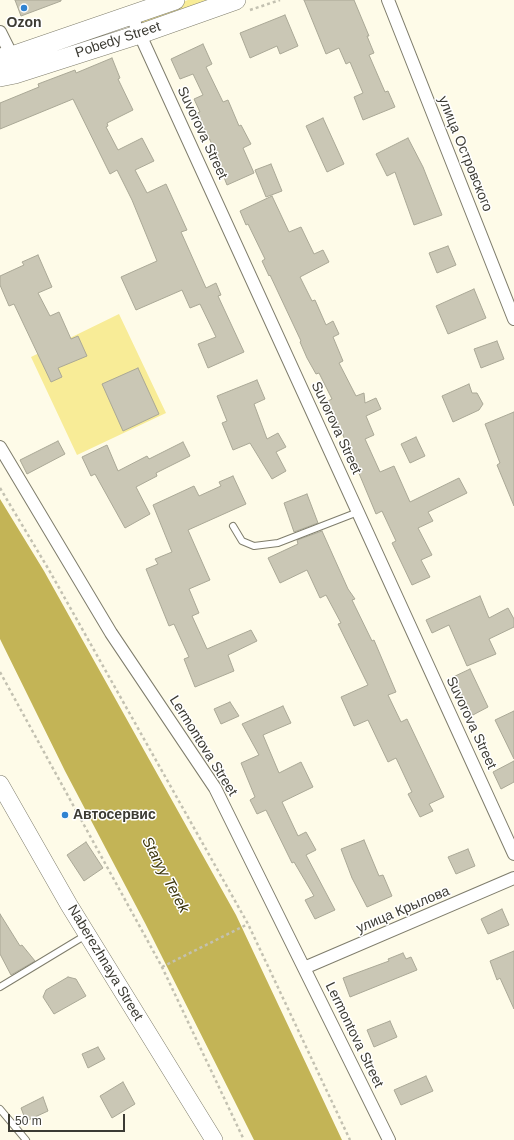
<!DOCTYPE html>
<html>
<head>
<meta charset="utf-8">
<style>
  body { margin:0 }
  #map { position:relative; width:514px; height:1140px; overflow:hidden; background:#fefbe8; font-family:Helvetica,sans-serif }
  canvas { display:block }
  .scale { position:absolute; left:8px; top:1114px; width:117px; height:18px; box-sizing:border-box; border:2px solid #3c3b33; border-top:0; padding-left:5px; font-size:12px; line-height:14px; white-space:nowrap; color:#3c3b33; -webkit-text-stroke:3px #fff; paint-order:stroke }
</style>
</head>
<body>
<div id="map">
<canvas width="514" height="1140"></canvas>
<div class="scale">50 m</div>
</div>
<script>
const g = document.querySelector('canvas').getContext('2d');
g.lineJoin = 'round';
function paint(path, color) { g.fillStyle = color; g.fill(path, 'evenodd'); }
const toPath = rows => new Path2D(rows.map(r => 'M' + r).join(''));
function strokePath(path, color, width, dash) { g.strokeStyle = color; g.lineWidth = width; g.lineCap = dash ? 'butt' : 'round'; g.setLineDash(dash || []); g.stroke(path); }
function drawText(font, color, halo, rows, align = 'center') {
  g.font = font + ' Helvetica,sans-serif'; g.lineWidth = 3; g.setLineDash([]); g.textBaseline = 'middle'; g.strokeStyle = halo; g.fillStyle = color; for (const [text, x, y, turn = 0] of rows) {
    g.save(); g.translate(x, y); g.rotate((+turn || 0) * Math.PI / 180); g.textAlign = isNaN(turn) ? turn : align; if (halo) g.strokeText(text, 0, 0); g.fillText(text, 0, 0); g.restore();
  }
}
paint(toPath([
  [188,0,218,0,141,27,137,18],
  [119,314,166,413,77,455,31,357]
]), '#f8ec97');
paint(toPath([
  [0,499,44,571,236,915,342,1140,254,1140,145,923,65,771,0,639]
]), '#c3b456');
const building = toPath([
  [15,0,61,0,61,1,21,16,15,0],
  [304,0,354,0,369,36,367,36,374,53,369,55,385,92,388,91,395,107,363,120,354,97,363,93,350,62,346,64,339,48,326,54,304,0],
  [285,15,298,46,280,54,277,46,250,58,240,33,285,15],
  [203,44,212,64,206,67,223,102,228,100,239,126,241,125,251,144,243,148,254,173,227,185,218,162,220,161,197,113,200,112,194,99,203,95,193,74,180,79,171,59,203,44],
  [112,58,120,78,118,79,133,110,107,123,108,126,106,127,118,150,142,138,154,161,135,170,147,193,166,184,187,230,181,232,206,288,216,283,221,295,218,296,244,352,208,368,198,344,216,337,200,304,190,308,182,290,136,310,121,277,157,261,132,200,117,170,110,174,73,99,0,129,0,103,39,87,38,84,75,70,76,73,112,58],
  [323,118,344,164,327,172,306,126,323,118],
  [408,138,423,167,442,215,414,225,395,172,387,176,376,154,408,138],
  [271,164,282,191,266,197,255,170,271,164],
  [272,196,289,232,301,227,314,254,323,250,329,262,300,277,312,301,315,300,326,325,333,321,339,334,333,337,343,361,339,363,356,396,364,393,365,403,376,398,381,409,366,416,374,435,365,439,380,472,394,466,410,502,459,478,467,493,428,512,433,521,418,528,432,555,421,560,430,577,412,585,392,543,396,541,382,511,376,514,340,428,336,429,324,403,332,399,319,373,316,374,307,358,300,342,301,341,270,275,269,276,262,261,265,259,248,224,246,225,240,211,272,196],
  [448,246,456,265,437,273,429,253,448,246],
  [38,255,52,287,38,293,50,316,59,312,71,339,78,336,87,356,58,368,62,377,51,382,14,304,9,306,0,285,0,276,24,265,22,262,38,255],
  [474,289,486,318,448,334,436,306,474,289],
  [497,341,504,359,481,368,474,349,497,341],
  [138,368,159,414,123,431,102,384,138,368],
  [257,380,265,399,254,404,267,439,278,433,286,447,276,452,286,471,272,479,250,443,233,450,222,423,227,421,217,396,257,380],
  [469,384,472,393,477,393,483,404,479,410,453,422,442,396,469,384],
  [514,412,514,506,497,465,500,463,485,424,514,412],
  [416,437,425,456,410,463,401,444,416,437],
  [58,441,65,454,27,474,20,460,58,441],
  [183,442,190,456,156,473,157,476,136,487,150,514,125,528,95,474,91,476,82,457,107,445,118,471,147,456,149,459,183,442],
  [233,476,246,504,188,530,210,580,189,589,199,613,192,616,207,649,251,630,257,641,228,655,234,671,195,687,184,659,189,657,174,624,169,626,146,569,158,564,155,559,172,552,153,505,194,486,199,496,221,486,219,482,233,476],
  [307,494,318,523,294,532,284,503,307,494],
  [322,531,348,589,355,599,352,600,372,641,374,640,396,692,388,695,401,722,407,719,444,797,429,804,433,811,420,817,408,794,412,792,396,758,388,762,368,720,354,726,341,697,368,685,338,624,341,623,326,595,320,598,307,570,280,583,268,558,298,544,297,540,322,531],
  [480,596,489,618,508,608,514,619,514,627,489,639,496,654,467,666,449,625,432,633,426,620,480,596],
  [470,669,488,707,471,716,451,678,470,669],
  [230,702,239,716,221,724,214,709,230,702],
  [283,706,291,723,263,735,279,773,301,762,313,787,282,802,298,836,306,832,316,850,306,855,335,910,315,919,305,900,314,896,294,862,292,863,266,810,257,814,250,800,255,797,241,763,259,755,242,724,283,706],
  [514,711,514,759,495,720,514,711],
  [514,761,514,782,501,789,493,772,514,761],
  [364,840,379,876,383,875,392,896,367,907,352,878,341,849,364,840],
  [86,842,103,868,84,881,67,855,86,842],
  [468,849,475,866,456,874,448,857,468,849],
  [502,909,509,925,488,934,481,919,502,909],
  [0,914,20,946,22,945,35,961,11,975,0,954,0,914],
  [514,951,514,1009,500,978,497,980,490,961,514,951],
  [403,953,406,959,411,957,417,970,350,997,343,978,389,961,388,959,403,953],
  [68,977,76,979,86,996,54,1014,43,997,46,990,68,977],
  [390,1021,397,1037,374,1047,367,1030,390,1021],
  [98,1047,105,1059,88,1068,82,1054,98,1047],
  [426,1076,433,1091,401,1105,394,1090,426,1076],
  [123,1082,135,1104,112,1118,100,1096,123,1082],
  [43,1097,48,1111,26,1121,21,1108,43,1097]
]);
paint(building, '#cac7b5');
strokePath(building, '#aaa896', 1);
const lane = toPath([
  [233,526,242,541,254,546,278,543,358,512],
  [0,987,86,935],
  [0,1109,26,1140]
]);
const street = toPath([
  [388,0,514,319],
  [131,15,514,854],
  [0,32,12,56],
  [0,447,111,633,215,788,389,1140],
  [304,968,514,878]
]);
const secondary = toPath([
  [0,784,69,905,214,1140]
]);
const primary = toPath([
  [0,58,12,56,175,0],
  [0,77,15,74,140,34,236,0]
]);
strokePath(lane, '#7f7d6c', 8);
strokePath(street, '#7f7d6c', 14);
strokePath(secondary, '#7f7d6c', 18);
strokePath(primary, '#7f7d6c', 20);
strokePath(toPath([
  [250,10,280,0],
  [0,488,49,570,248,924,350,1140],
  [0,672,162,967,244,1140],
  [162,967,248,924]
]), '#c3c1b1', 2.5, [3, 3]);
strokePath(lane, '#fff', 6);
strokePath(street, '#fff', 12);
strokePath(secondary, '#fff', 17);
strokePath(primary, '#fff', 19);
for (const [x, y, r, color] of [
  [24,8,4,"#3083d2"],
  [65,815,4,"#3083d2"]
]) { const dot = new Path2D(); dot.arc(x, y, r, 0, 2 * Math.PI); g.fillStyle = color; g.fill(dot); strokePath(dot, '#fff', 1.5); }
drawText('bold 14px', '#3c3b33', '#fff', [
  ["Ozon",24,23],
  ["Автосервис",73,815,"left"]
]);
drawText('14px', '#3c3b33', '#fff', [
  ["Pobedy Street",118,40,-18],
  ["Suvorova Street",202,133,65],
  ["улица Островского",465,154,68],
  ["Suvorova Street",336,428,65],
  ["Suvorova Street",471,723,65],
  ["Lermontova Street",203,746,58],
  ["улица Крылова",403,910,-23],
  ["Naberezhnaya Street",105,963,59],
  ["Lermontova Street",354,1035,64]
]);
drawText('italic 15px', '#3b350c', '#fff', [
  ["Staryy Terek",165,875,62]
]);
</script>
</body>
</html>
